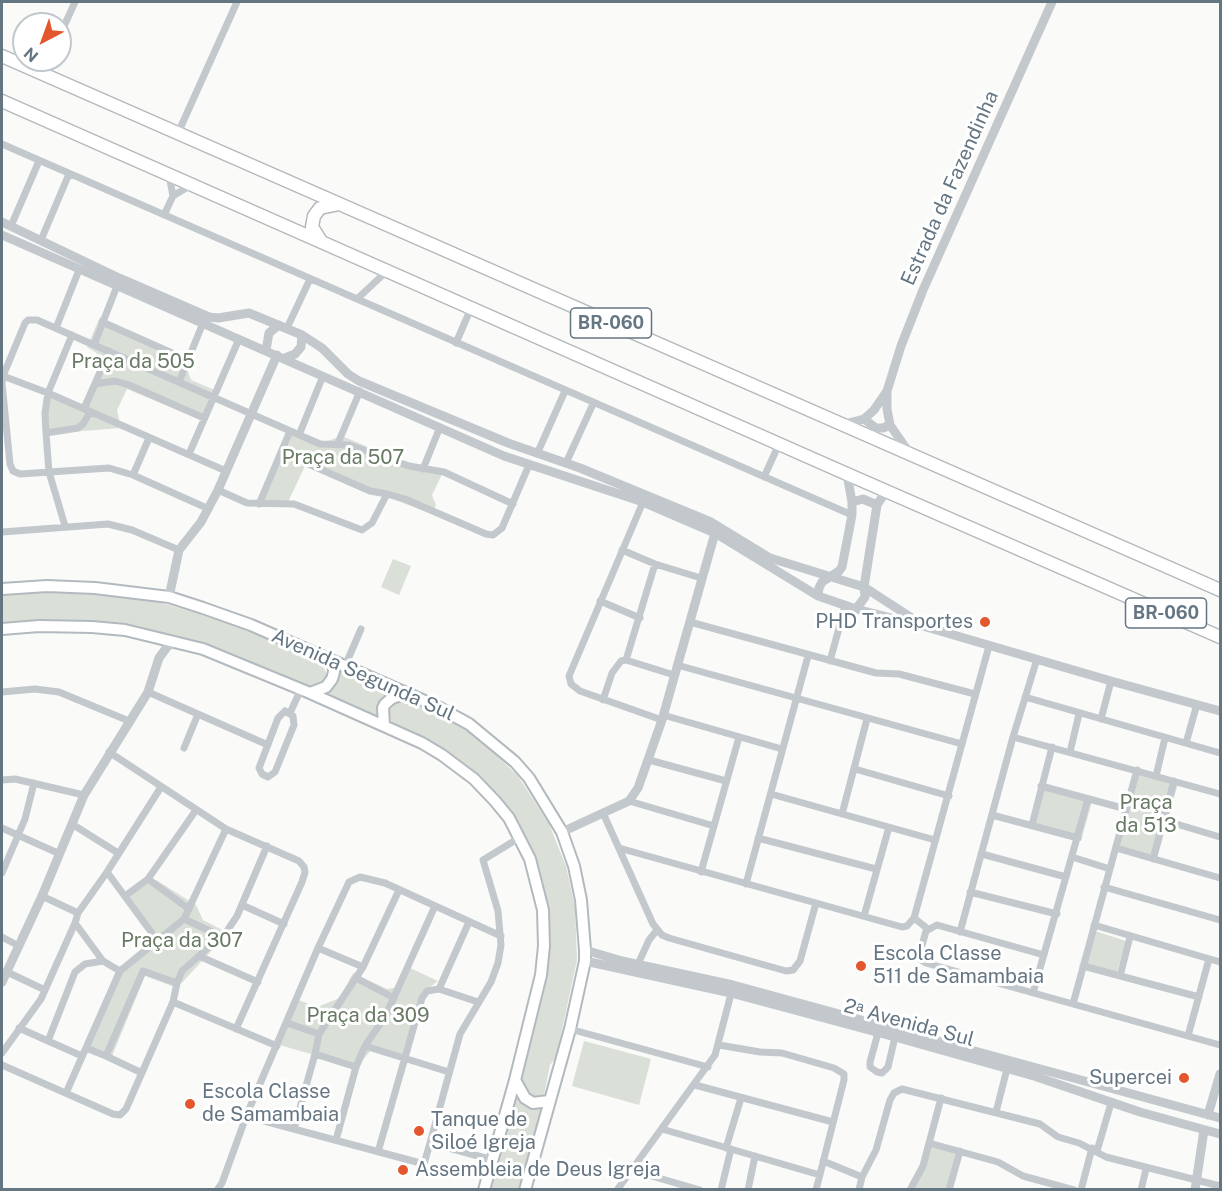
<!DOCTYPE html>
<html>
<head>
<meta charset="utf-8">
<style>
  body { margin:0 }
  #map { position:relative; width:1222px; height:1191px; overflow:hidden; background:#fafaf8; font-family:"Public Sans",sans-serif }
  canvas { display:block }
  .frame { position:absolute; inset:0; border:3px solid #657683; pointer-events:none }
  .north { position:absolute; left:12px; top:12px; width:60px; height:60px; box-sizing:border-box; background:#fff; border:2px solid #c1c8cd; border-radius:50%; rotate:221deg; font-size:16px; font-weight:700; line-height:24px; text-align:center; color:#657683 }
  .north::after { content:''; display:block; margin:auto; width:21px; height:27px; background:#e4572e; clip-path:polygon(50% 0,100% 100%,50% 72%,0 100%) }
</style>
</head>
<body>
<div id="map">
<canvas width="1222" height="1191"></canvas>
<div class="frame"></div>
<div class="north">N</div>
</div>
<script>
const g = document.querySelector('canvas').getContext('2d');
g.lineJoin = 'round';
function paint(path, color) { g.fillStyle = color; g.fill(path, 'evenodd'); }
const toPath = rows => new Path2D(rows.map(r => 'M' + r).join(''));
function strokePath(path, color, width, dash) { g.strokeStyle = color; g.lineWidth = width; g.lineCap = dash ? 'butt' : 'round'; g.setLineDash(dash || []); g.stroke(path); }
function drawText(font, color, halo, rows, align = 'center') {
  g.font = font + ' "Public Sans",sans-serif'; g.lineWidth = 6; g.setLineDash([]); g.textBaseline = 'middle'; g.strokeStyle = halo; g.fillStyle = color; for (const [text, x, y, turn = 0] of rows) {
    g.save(); g.translate(x, y); g.rotate((+turn || 0) * Math.PI / 180); g.textAlign = isNaN(turn) ? turn : align; if (halo) g.strokeText(text, 0, 0); g.fillText(text, 0, 0); g.restore();
  }
}
paint(toPath([
  [100,317,192,359,187,369,191,380,219,392,206,422,127,389,117,410,121,428,44,434,42,415,44,397,48,390,81,406,103,357,87,347],
  [289,429,325,442,342,436,408,464,444,470,432,495,436,505,432,514,305,466,287,504,257,503],
  [393,559,411,566,399,595,381,587],
  [22,590,82,591,162,603,249,629,321,663,327,674,325,682,313,688,284,676,119,627,2,626,2,592],
  [337,669,396,695,382,703,378,709,377,720,322,695,332,690,338,677],
  [406,700,455,722,485,744,518,776,549,824,566,866,575,907,577,960,556,1058,550,1065,544,1095,538,1099,531,1097,524,1090,522,1078,528,1051,526,1047,545,902,494,794,393,724,388,717,387,710,390,705],
  [1136,767,1179,780,1156,862,1114,850],
  [1041,783,1093,798,1081,841,1029,825],
  [156,880,196,905,203,920,228,933,177,988,145,976,110,1061,84,1049,115,973,154,940,121,896],
  [1092,930,1126,941,1116,975,1083,966],
  [408,967,438,981,423,992,402,1057,373,1048,357,1067,276,1044,296,999,317,1007,340,998,353,973,387,989,400,987],
  [584,1041,651,1059,639,1105,572,1086],
  [515,1093,527,1105,536,1108,546,1107,518,1189,488,1190],
  [928,1140,963,1150,952,1189,909,1190,919,1175]
]), '#dadfd7');
const secondary = toPath([
  [2,589,47,586,95,588,169,597,203,608,251,625,436,706,469,724,515,762,529,778,562,832,574,866,581,900,585,950,585,961,570,1029,525,1190],
  [2,629,39,626,92,627,125,630,203,649,310,693,422,743,442,755,474,779,495,801,509,818,530,859,543,910,544,946,541,975,515,1080,484,1190],
  [310,693,326,687,332,679,334,672,333,661],
  [384,726,383,708,385,704,392,698,407,693],
  [515,1080,525,1098,533,1103,549,1101]
]);
const motorway = toPath([
  [2,56,1220,590],
  [2,101,847,474,1220,637],
  [321,241,312,227,314,216,320,208,339,204]
]);
strokePath(secondary, '#b3babf', 14);
strokePath(motorway, '#b4b9bd', 15);
strokePath(toPath([
  [60,35,75,2],
  [41,73,48,60],
  [178,133,237,2],
  [2,144,852,515],
  [169,175,173,196],
  [164,215,173,196,191,185],
  [11,226,39,161],
  [41,240,69,174],
  [357,299,387,271],
  [102,322,188,360],
  [56,328,79,270],
  [287,328,310,279],
  [456,343,471,308],
  [94,345,117,286],
  [3,376,48,393,226,471],
  [179,382,203,323],
  [95,384,109,351],
  [84,409,95,384,115,381,129,385,204,418],
  [46,433,45,413,48,393,72,335],
  [299,435,323,376],
  [338,443,360,391],
  [281,452,370,491,387,494],
  [189,454,239,339],
  [537,454,565,391],
  [566,463,593,404],
  [423,469,440,427],
  [133,475,149,438],
  [764,477,779,444],
  [218,490,247,503,294,504,362,530,372,523,387,494,405,499,486,534,493,535,502,528,529,465],
  [643,502,569,676,571,684,580,691,662,720],
  [259,504,290,431],
  [209,509,133,475,109,468,20,474,13,471,10,464,2,383,3,376,25,323,28,320,37,320,320,444,349,445,409,466,444,472,513,504],
  [65,526,49,472,46,433,78,428,83,424,90,412],
  [2,532,108,524,132,530,179,550],
  [622,550,655,564,701,578],
  [600,601,640,618],
  [690,622,876,673,899,674,975,694],
  [626,660,655,564],
  [830,661,845,606],
  [677,665,962,744],
  [345,666,361,629],
  [2,692,35,689,59,692,129,721],
  [148,692,268,745],
  [1025,697,1220,753],
  [603,700,612,673,621,661,626,660,674,675],
  [285,711,293,716,294,725,275,772,268,777,262,774,259,768,278,718,285,711],
  [290,713,301,689],
  [663,715,782,749],
  [1101,719,1111,681],
  [1013,737,1220,794],
  [1186,743,1197,704],
  [184,748,198,714],
  [109,752,226,829,299,861,304,867,305,872,302,882,236,1029],
  [1070,752,1079,714],
  [649,760,726,781],
  [855,769,949,796],
  [1156,776,1165,738],
  [2,780,15,779,84,795],
  [1041,786,1126,809],
  [771,794,935,840],
  [629,801,714,826],
  [603,813,653,924,662,935,669,938,786,971,793,970,800,961,816,903],
  [842,814,867,719],
  [992,815,1078,838],
  [1163,820,1220,837],
  [72,824,118,853],
  [1032,825,1052,747],
  [2,828,60,854],
  [758,838,876,869],
  [619,848,902,927,907,926,914,918,989,646],
  [1116,848,1220,878],
  [982,854,1066,877],
  [1072,857,1110,869],
  [1153,859,1174,781],
  [107,872,157,940],
  [701,872,739,737],
  [2,873,25,819,34,783],
  [746,884,808,656],
  [1104,887,1220,920],
  [970,892,1057,914],
  [42,896,78,913],
  [125,896,148,879],
  [242,905,284,924],
  [189,909,148,879,196,810],
  [864,916,889,827],
  [914,918,928,929],
  [184,919,221,936],
  [1094,925,1220,962],
  [960,932,1013,737,1037,659],
  [2,937,19,946],
  [318,948,363,967],
  [1044,955,937,925,926,931,919,956,921,960,926,963,1220,1045],
  [199,956,258,982],
  [638,964,649,940,657,930],
  [1083,966,1199,997],
  [120,971,103,961,75,923,78,913,107,872,161,787],
  [7,972,45,990],
  [1120,976,1130,937],
  [356,978,394,998],
  [439,989,478,1002],
  [1033,993,1088,799],
  [173,1002,177,983],
  [1073,1004,1137,770],
  [287,1023,319,1034,315,1054,356,1067,365,1046,449,1072],
  [19,1028,48,1041],
  [570,1029,708,1067],
  [878,1033,870,1062,870,1067,877,1072,882,1073,888,1067,895,1037],
  [319,1034,363,967,399,890],
  [1188,1036,1209,959],
  [719,1045,760,1052,782,1053,834,1068,844,1074,844,1080,816,1190],
  [365,1046,386,1015,435,906],
  [86,1048,106,1056],
  [2,1053,41,999,75,923],
  [82,1056,48,1041,75,972,85,964,103,961],
  [2,1065,113,1114,120,1115,126,1109,173,1002,277,1046],
  [142,1073,106,1056,143,971,177,983,182,971,227,931,237,916,267,846],
  [695,1085,833,1122],
  [66,1093,120,971,184,919,226,829],
  [996,1112,1007,1069],
  [247,1114,264,1121,424,1164,430,1143],
  [294,1129,315,1054],
  [662,1129,820,1175],
  [336,1140,356,1067],
  [929,1143,998,1162,1023,1176,1074,1190],
  [726,1148,741,1098],
  [1097,1151,1111,1103],
  [378,1152,422,998,427,991,439,989,469,922],
  [493,1160,430,1143,460,1034,491,982,498,963,501,945,498,911,483,860,519,838],
  [823,1161,862,1177],
  [631,1170,700,1190],
  [217,1190,222,1183,247,1114,318,948,349,882,360,877,385,883,501,936],
  [617,1190,715,1055,732,990],
  [721,1190,731,1149],
  [748,1190,755,1156],
  [859,1190,862,1177,876,1150,890,1100,894,1093,902,1089,1040,1124,1058,1137,1079,1143,1106,1157,1220,1186],
  [910,1190,923,1166,941,1098],
  [949,1190,960,1151],
  [1081,1190,1092,1148],
  [1141,1190,1146,1169]
]), '#c3c8cc', 7);
strokePath(toPath([
  [2,222,119,278,209,317,218,318,249,313,302,335,322,348,348,374,359,381,508,443,580,468,711,522,770,558,864,587,918,622],
  [2,235,504,456,643,502,715,533,818,596,856,609,923,626,1111,681,1220,711],
  [266,350,269,333,279,325],
  [285,358,295,354,301,347,302,335],
  [887,391,887,409,890,425,910,454],
  [864,419,876,428,883,428,890,425],
  [841,425,864,419,874,410,887,391,901,346,923,290,1052,2],
  [852,502,863,499,877,505],
  [818,596,819,588,822,582,839,571,842,567,852,515,852,502,847,474],
  [169,597,179,550,201,522,218,490,277,355],
  [856,609,865,597,864,587,877,505,886,491],
  [562,832,629,801,638,788,662,720,715,533],
  [585,950,622,961,733,985,1220,1118],
  [585,961,731,993,895,1037,1034,1076,1140,1112,1220,1134],
  [2,982,42,896,84,795,148,692,159,658,167,647,175,641],
  [1208,1115,1220,1074],
  [1195,1190,1204,1130]
]), '#c3c8cc', 9);
strokePath(secondary, '#fff', 10);
strokePath(motorway, '#fff', 12);
for (const [x, y, r, color] of [
  [985,622,6,"#e4572e"],
  [861,966,6,"#e4572e"],
  [1184,1078,6,"#e4572e"],
  [190,1104,6,"#e4572e"],
  [419,1131,6,"#e4572e"],
  [403,1170,6,"#e4572e"]
]) { const dot = new Path2D(); dot.arc(x, y, r, 0, 2 * Math.PI); g.fillStyle = color; g.fill(dot); strokePath(dot, '#fff', 2); }
for (const [x, y, w] of [
  [611,323,81],
  [1166,613,81]
]) { const box = new Path2D(); box.roundRect(x - w / 2, y - 15, w, 30, 4.5); g.fillStyle = '#fff'; g.fill(box); strokePath(box, '#657683', 1.5); }
drawText('bold 18px', '#657683', null, [
  ["BR-060",611,323],
  ["BR-060",1166,613]
]);
drawText('20px', '#657683', '#fff', [
  ["Estrada da Fazendinha",950,188,-66],
  ["Avenida Segunda Sul",363,675,24],
  ["2ᵃ Avenida Sul",909,1023,15]
]);
drawText('20px', '#687a64', '#fff', [
  ["Praça da 505",133,362],
  ["Praça da 507",343,458],
  ["Praça",1146,803],
  ["da 513",1146,826],
  ["Praça da 307",182,941],
  ["Praça da 309",368,1016]
]);
drawText('20px', '#657683', '#fff', [
  ["PHD Transportes",973,622,"right"],
  ["Escola Classe",873,954],
  ["511 de Samambaia",873,977],
  ["Supercei",1172,1078,"right"],
  ["Escola Classe",202,1092],
  ["de Samambaia",202,1115],
  ["Tanque de",431,1120],
  ["Siloé Igreja",431,1143],
  ["Assembleia de Deus Igreja",415,1170]
], 'left');
</script>
</body>
</html>
